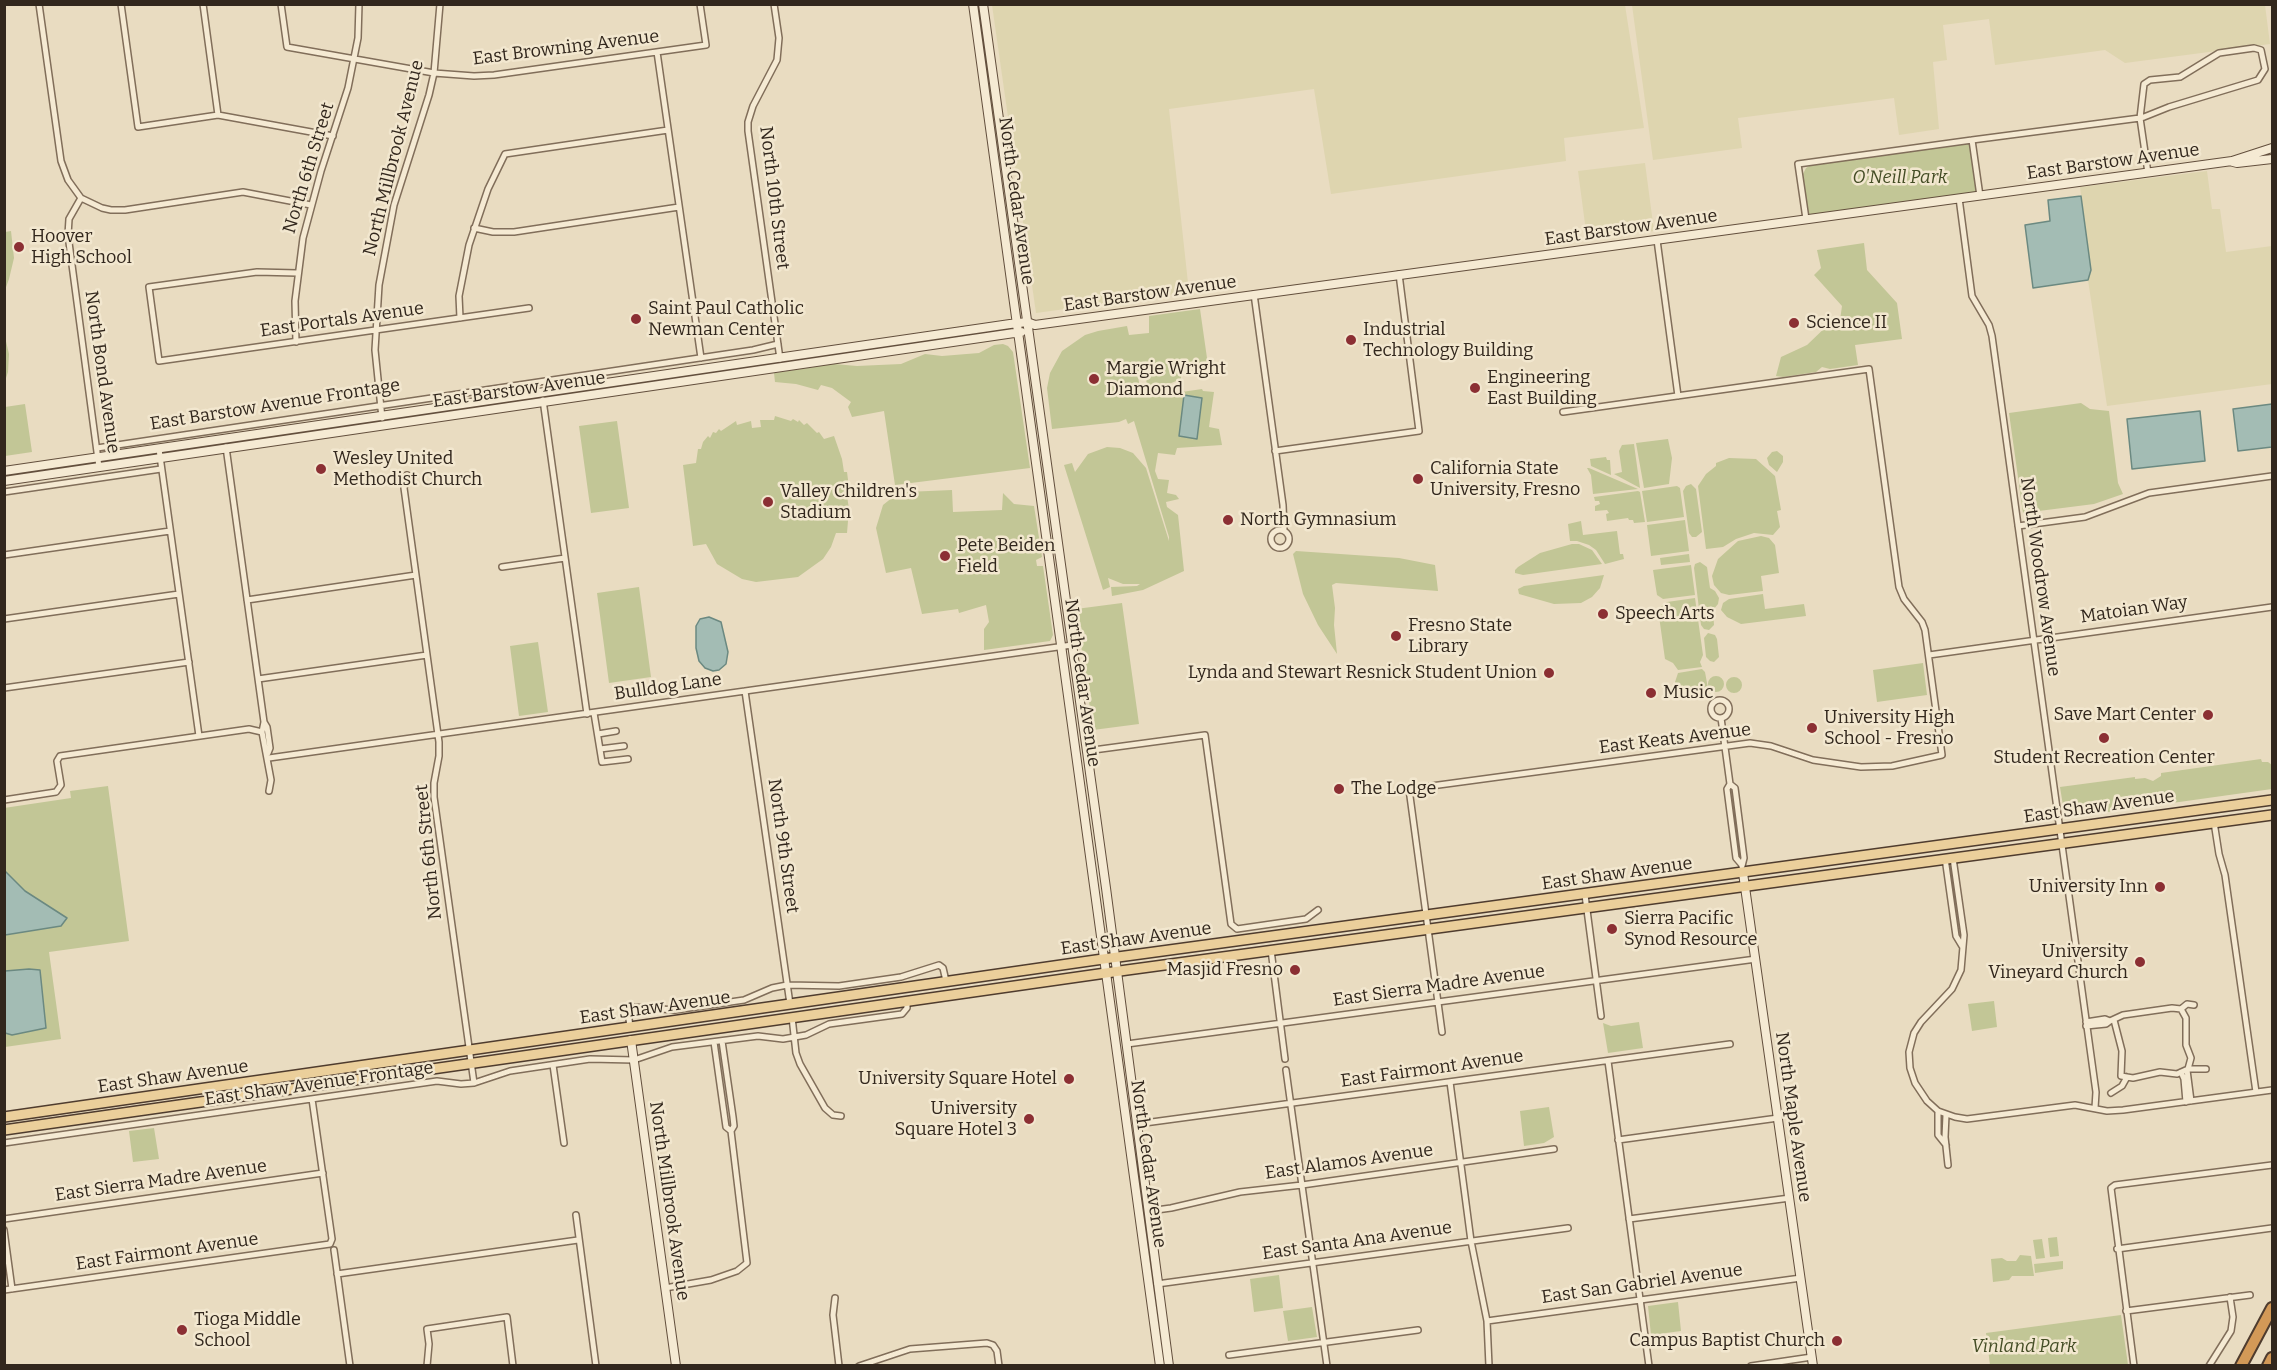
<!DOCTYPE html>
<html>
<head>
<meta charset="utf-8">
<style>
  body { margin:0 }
  #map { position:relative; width:2277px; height:1370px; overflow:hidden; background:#e9dcc1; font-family:Bitter,serif }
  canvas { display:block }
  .frame { position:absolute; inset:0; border:6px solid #32271d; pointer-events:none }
</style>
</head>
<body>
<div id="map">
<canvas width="2277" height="1370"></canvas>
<div class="frame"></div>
</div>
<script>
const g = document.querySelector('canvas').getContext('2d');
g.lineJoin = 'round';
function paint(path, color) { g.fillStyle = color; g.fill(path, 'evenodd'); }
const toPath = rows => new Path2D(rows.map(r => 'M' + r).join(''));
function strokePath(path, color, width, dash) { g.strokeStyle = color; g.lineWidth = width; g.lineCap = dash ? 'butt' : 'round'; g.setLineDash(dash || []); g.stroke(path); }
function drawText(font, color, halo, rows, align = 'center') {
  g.font = font + ' Bitter,serif'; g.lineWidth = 5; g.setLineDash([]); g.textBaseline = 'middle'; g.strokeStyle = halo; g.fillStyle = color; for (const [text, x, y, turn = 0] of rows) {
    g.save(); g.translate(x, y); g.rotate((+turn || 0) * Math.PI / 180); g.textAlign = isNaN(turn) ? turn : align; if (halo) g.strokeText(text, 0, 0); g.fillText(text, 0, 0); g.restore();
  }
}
paint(toPath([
  [992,5,1625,5,1644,128,1564,138,1566,161,1331,194,1314,89,1169,109,1189,292,1036,313],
  [1632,5,2265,5,2270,44,2125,63,2105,50,1995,65,1989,19,1943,25,1947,60,1933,62,1939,129,1899,135,1894,98,1738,118,1742,148,1653,160],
  [1645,163,1654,231,1587,239,1578,171],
  [2207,171,2212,209,2220,209,2226,252,2272,246,2272,384,2107,406,2088,280,2091,270,2080,187]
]), '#ded5af');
paint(toPath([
  [1971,143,1978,192,1808,215,1803,174,1806,168,1811,165],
  [11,231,14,258,9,279,5,290,5,232],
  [1864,243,1867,270,1897,303,1902,339,1855,345,1858,365,1830,369,1822,367,1816,372,1783,377,1776,376,1781,357,1807,345,1831,322,1836,326,1840,320,1842,306,1814,275,1821,268,1817,250],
  [1200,309,1208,365,1181,369,1181,379,1164,386,1169,397,1182,392,1202,389,1203,391,1214,392,1209,427,1219,429,1222,445,1177,448,1175,455,1158,453,1155,471,1158,479,1169,480,1167,493,1176,495,1179,499,1166,502,1167,507,1178,515,1184,571,1143,590,1112,596,1111,587,1137,586,1140,584,1123,584,1108,578,1110,587,1103,590,1064,465,1072,463,1075,472,1088,454,1107,447,1120,448,1133,453,1146,468,1169,541,1169,537,1134,421,1128,424,1126,419,1119,422,1052,429,1047,388,1050,373,1062,351,1085,335,1098,331,1127,326,1129,335,1149,333,1149,316],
  [1145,370,1146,371,1147,397,1142,397,1137,372],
  [5,337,9,354,8,372,5,381],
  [1003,344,1008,346,1013,352,1030,468,895,485,884,411,852,417,848,407,851,402,832,388,821,385,818,390,796,384,775,382,774,373,834,364,857,366,901,364,925,354,942,356,979,353,994,345],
  [2081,403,2090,409,2109,411,2118,483,2123,494,2094,504,2023,513,2009,413],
  [25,404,32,452,5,456,5,407],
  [775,416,791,421,793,419,798,422,799,420,804,425,807,423,817,433,819,432,824,439,834,436,842,459,844,472,847,472,850,495,847,496,849,509,847,533,836,533,831,547,823,559,798,577,756,582,742,579,717,564,706,544,693,546,683,465,696,463,698,449,701,449,703,442,708,436,710,438,713,432,716,433,719,429,721,431,736,421,737,425,751,421,752,428,761,427,760,420,774,420],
  [617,421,629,508,591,513,579,426],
  [1668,439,1672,458,1669,484,1644,488,1636,443],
  [1634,444,1640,488,1614,474,1622,472,1619,451,1622,445],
  [1777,451,1783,456,1783,462,1777,472,1769,465,1767,458,1772,452],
  [1606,457,1607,460,1610,460,1611,475,1591,466,1590,459],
  [1729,458,1756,459,1775,476,1781,510,1777,511,1780,527,1773,535,1754,533,1736,539,1723,547,1706,549,1698,486,1706,474,1716,466,1716,463],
  [1587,468,1589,468,1638,489,1593,494,1591,475],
  [1691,484,1696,489,1702,532,1696,537,1692,537,1689,533,1683,491,1686,486],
  [1677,486,1680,488,1684,517,1647,522,1642,491],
  [952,490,953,512,1002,510,1003,493,1014,504,1034,506,1042,557,1036,560,1037,566,1043,566,1053,635,1050,641,984,650,984,629,989,622,986,605,959,613,958,609,922,614,911,568,886,573,876,528,883,505,893,497,906,492],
  [1638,491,1640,492,1645,522,1634,523,1633,520,1629,520,1628,518,1607,521,1606,514,1609,513,1607,510,1595,511,1595,506,1600,504,1599,501,1595,501,1594,497],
  [1685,520,1689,551,1651,556,1647,525],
  [1581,521,1583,535,1617,531,1620,554,1623,554,1624,559,1605,564,1596,550,1589,545,1577,541,1570,541,1568,524],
  [1761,536,1769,538,1775,545,1779,573,1761,576,1763,591,1729,595,1721,593,1714,585,1712,576,1718,559,1738,541],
  [1572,544,1579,544,1592,550,1602,564,1523,575,1515,573,1515,570,1518,567,1540,553],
  [1296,551,1399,558,1435,565,1438,591,1336,583,1332,585,1335,608,1334,625,1337,654,1318,625,1303,594,1293,554],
  [1689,554,1690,562,1661,565,1660,558],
  [1700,562,1707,567,1710,588,1715,591,1719,598,1718,604,1713,610,1714,625,1709,630,1704,629,1701,625,1694,568,1695,564],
  [1691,565,1695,595,1663,599,1657,595,1653,570],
  [1604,575,1600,588,1592,597,1581,603,1554,604,1519,594,1518,589,1524,586],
  [639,587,651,677,609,683,597,593],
  [1763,594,1765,609,1804,604,1806,616,1741,624,1727,617,1721,610,1723,603,1729,599],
  [1695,598,1703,655,1700,662,1702,667,1678,670,1673,663,1665,659,1658,609,1667,602],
  [1122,603,1139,724,1093,730,1076,609],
  [1708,633,1715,635,1717,639,1719,657,1714,662,1710,661,1706,657,1704,638],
  [538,642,548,712,519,716,510,646],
  [1923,663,1927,695,1877,702,1873,670],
  [1702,669,1705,672,1709,694,1679,698,1675,682,1678,673],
  '1708 684a8 8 0 1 1 16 0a8 8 0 1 1-16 0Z',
  '1726 685a8 8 0 1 1 16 0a8 8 0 1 1-16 0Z',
  [2261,759,2262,762,2268,762,2272,765,2272,789,2065,818,2060,787,2135,777,2135,779,2145,778,2153,781,2161,776,2161,773],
  [108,786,129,941,49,952,61,1039,5,1047,4,808,71,798,70,791],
  [1994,1001,1997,1027,1972,1031,1968,1004],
  [1639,1022,1643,1048,1608,1053,1603,1023,1611,1026],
  [1549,1107,1554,1137,1544,1143,1524,1146,1520,1111],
  [154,1128,159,1159,133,1162,129,1131],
  [2057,1237,2059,1256,2050,1257,2048,1238],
  [2042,1239,2045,1258,2036,1259,2033,1240],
  [2020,1255,2031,1256,2034,1276,2012,1276,2009,1280,1993,1282,1991,1259,2002,1258,2007,1261,2016,1261],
  [2063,1261,2063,1269,2035,1273,2034,1264],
  [1279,1275,1283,1308,1254,1312,1250,1279],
  [1678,1302,1681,1331,1651,1335,1648,1306],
  [1312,1307,1317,1337,1288,1341,1283,1311],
  [2121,1315,2128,1365,1990,1365,1986,1333]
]), '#c2c696');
const water = toPath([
  [2081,196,2091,270,2088,280,2033,288,2025,225,2050,221,2048,200,2081,196],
  [1184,395,1202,398,1197,439,1179,436,1184,395],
  [2272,404,2272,447,2238,451,2233,409,2272,404],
  [2200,411,2205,461,2132,469,2127,419,2200,411],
  [709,617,721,622,728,652,726,664,719,670,713,671,705,668,699,661,696,648,696,626,700,619,709,617],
  [4,870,25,891,67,918,61,926,5,935,4,870],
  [29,969,40,970,46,1028,12,1035,5,1033,5,971,29,969]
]);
paint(water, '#a3bcb4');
strokePath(water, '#6b8981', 1.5);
const street = toPath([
  [39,4,61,161,68,180,81,198,102,208,111,210,125,210,243,192,311,205],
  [121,4,138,127,218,115,333,136],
  [203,4,218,115],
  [281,4,287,47,434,73,474,76,494,75,706,45,700,4],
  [774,4,779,38,777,60,753,106,748,122,748,131,780,359],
  [657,52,701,358],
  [1972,140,1980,196],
  [81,198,69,219,68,235,99,467],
  [1959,198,1972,296,1989,325,1992,336,2096,1092,2095,1108],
  [1806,219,1798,164,1972,140,2140,118,2144,117,2169,107,2258,80,2265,69,2261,50,2254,48,2219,53,2180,77,2150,80,2144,84,2140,118,2148,173],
  [474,228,493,232,514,232,679,207],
  [1657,240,1678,396],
  [297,273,257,272,149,287,159,361,529,308],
  [1254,294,1283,505,1284,530],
  [460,318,459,296,469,245,488,189,505,154,668,130],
  [296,342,295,301,303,238,321,171,348,88,358,38,359,4],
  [543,400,587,714],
  [382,418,375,350,379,285,394,205,429,95,434,73,440,4],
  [226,447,264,722,267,727,270,748,268,753],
  [97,448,753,350,778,344],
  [159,449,199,736],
  [1275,451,1419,431,1399,274],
  [407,475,404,488,439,742,439,756,434,783,434,797,474,1083],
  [4,492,161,469],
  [2018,526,2085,517,2149,493,2272,476],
  '1271 539a9 9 0 1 1 18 0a9 9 0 1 1-18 0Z',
  [4,555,170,531],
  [502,567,565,558],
  [247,600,416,575],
  [4,619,179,594],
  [1929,655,2272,607],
  [258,679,427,655],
  [4,688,189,662],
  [745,691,790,1004],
  '1711 709a9 9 0 1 1 18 0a9 9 0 1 1-18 0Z',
  [594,713,602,762,628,759],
  [1721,718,1730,784,1727,789,1736,858,1742,865],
  [264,722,262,732,271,780,269,791],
  [598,734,616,731],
  [600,749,624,746],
  [1086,751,1205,735,1231,924,1237,929,1306,919,1318,910],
  [269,758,1072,645],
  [1730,784,1735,788,1744,858,1742,866],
  [4,800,56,792,61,785,57,761,60,756,249,729,262,732],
  [2214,822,2219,854,2225,875,2256,1092],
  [1945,858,1956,936,1962,946],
  [1953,858,1964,935,1961,970,1952,989,1921,1022,1914,1033,1909,1052,1910,1068,1915,1083,1927,1101,1938,1111,1955,1117,1967,1119,2075,1105,2107,1111,2123,1110,2272,1090],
  [1585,895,1601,1016],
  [1271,950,1285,1059],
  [2181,1009,2187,1004,2194,1005],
  [792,1017,796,1053,800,1064,825,1108,833,1115,841,1116],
  [2110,1021,2123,1015,2172,1008,2181,1009,2186,1018,2186,1045,2191,1058,2188,1069,2177,1074,2160,1072,2133,1078,2121,1076,2122,1051,2114,1020],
  [2086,1022,2105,1019,2110,1021,2106,1024,2086,1026],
  [630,1027,628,1011,632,1007,675,1010,744,1000,772,988,787,985,839,986,901,977,939,965,943,968,946,981],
  [1442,1032,1409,789,1750,743,1771,746,1813,760,1861,767,1892,766,1942,755,1925,630,1922,622,1904,599,1899,587,1869,369,1563,412],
  [714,1042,726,1127,731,1131],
  [1127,1044,1756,959],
  [1608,1061,1649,1366],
  [553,1065,564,1143],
  [2188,1069,2206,1069],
  [1286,1070,1327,1366],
  [2187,1070,2191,1101],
  [2181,1072,2184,1079,2186,1102],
  [1450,1082,1471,1241,1487,1321,1489,1366],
  [2111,1093,2122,1086,2127,1077],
  [1938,1111,1938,1135,1946,1145],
  [1946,1115,1945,1137,1948,1165],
  [1137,1124,1730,1044],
  [1618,1140,1778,1118],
  [4,1143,437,1081,461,1084,474,1083,510,1071,590,1059,634,1060,672,1047,758,1036,783,1039,806,1035,829,1024,902,1014,907,1008,907,1001],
  [1149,1211,1171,1208,1240,1192,1302,1185,1554,1149],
  [576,1215,596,1366],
  [4,1219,323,1173],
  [1629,1219,1790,1198],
  [4,1230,12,1289],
  [2117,1249,2272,1228],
  [334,1250,350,1366],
  [337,1274,578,1240],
  [1157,1284,1568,1228],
  [665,1288,711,1280,737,1271,747,1263,731,1131,734,1126,733,1117,722,1041],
  [4,1290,330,1244,332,1239,312,1099],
  [835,1298,833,1315,839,1366],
  [2126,1311,2250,1295],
  [1487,1321,1801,1278],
  [1229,1355,1418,1330],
  [427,1366,429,1344,427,1329,507,1317,513,1366],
  [859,1366,910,1349,987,1343,993,1345,997,1351,999,1366],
  [1751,1366,1812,1357],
  [2134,1366,2111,1188,2115,1185,2272,1165],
  [2209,1366,2231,1331,2233,1317,2230,1297]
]);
const secondary = toPath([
  [973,4,1160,1366],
  [983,4,1106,888,1169,1366],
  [2233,162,2237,163,2272,159],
  [4,471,1010,324,1027,322,1035,325,2232,161,2272,148],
  [4,481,1021,332],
  [1743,873,1813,1366],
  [631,1040,676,1366]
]);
const primary = toPath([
  [4,1117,1096,960,2272,800],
  [4,1130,1127,970,2272,815]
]);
const highway = toPath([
  [2241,1366,2272,1308],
  [2268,1366,2272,1358]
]);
strokePath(street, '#816e5a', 8);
strokePath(secondary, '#634f3d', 10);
strokePath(primary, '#4f3c2e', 12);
strokePath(highway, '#4f3c2e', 14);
strokePath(street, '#f5ead3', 5);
strokePath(secondary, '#f5ead3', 8);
strokePath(primary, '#ebcf9b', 9);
strokePath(highway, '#d39957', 10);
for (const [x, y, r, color] of [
  [19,247,6,"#8b2f33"],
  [636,319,6,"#8b2f33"],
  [1794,323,6,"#8b2f33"],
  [1351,340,6,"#8b2f33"],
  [1094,379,6,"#8b2f33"],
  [1475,388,6,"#8b2f33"],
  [321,469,6,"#8b2f33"],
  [1418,479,6,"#8b2f33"],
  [768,502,6,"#8b2f33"],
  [1228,520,6,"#8b2f33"],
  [945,556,6,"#8b2f33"],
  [1603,614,6,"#8b2f33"],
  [1396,636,6,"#8b2f33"],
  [1549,673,6,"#8b2f33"],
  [1651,693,6,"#8b2f33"],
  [2208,715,6,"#8b2f33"],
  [1812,728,6,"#8b2f33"],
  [2104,738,6,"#8b2f33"],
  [1339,789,6,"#8b2f33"],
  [2160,887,6,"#8b2f33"],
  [1612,929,6,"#8b2f33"],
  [2140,962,6,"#8b2f33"],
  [1295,970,6,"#8b2f33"],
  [1069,1079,6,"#8b2f33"],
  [1029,1119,6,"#8b2f33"],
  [182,1330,6,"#8b2f33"],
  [1837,1341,6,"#8b2f33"]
]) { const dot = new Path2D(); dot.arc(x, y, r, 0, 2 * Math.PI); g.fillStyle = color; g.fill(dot); strokePath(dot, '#f2e7cf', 2); }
drawText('18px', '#32271d', '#f2e7cf', [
  ["East Browning Avenue",566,48,-7],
  ["North Millbrook Avenue",394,158,-76],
  ["East Barstow Avenue",2113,162,-8],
  ["North 6th Street",309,168,-73],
  ["North 10th Street",774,198,83],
  ["North Cedar Avenue",1016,201,82],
  ["East Barstow Avenue",1631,228,-8],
  ["East Barstow Avenue",1150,294,-8],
  ["East Portals Avenue",342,320,-8],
  ["North Bond Avenue",102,372,82],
  ["East Barstow Avenue",519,390,-8],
  ["East Barstow Avenue Frontage",275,405,-9],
  ["North Woodrow Avenue",2040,577,82],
  ["Matoian Way",2134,610,-8],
  ["North Cedar Avenue",1082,683,82],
  ["Bulldog Lane",668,687,-8],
  ["East Keats Avenue",1675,739,-7],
  ["East Shaw Avenue",2099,807,-8],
  ["North 9th Street",783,846,82],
  ["North 6th Street",429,852,-96],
  ["East Shaw Avenue",1617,874,-8],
  ["East Shaw Avenue",1136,939,-8],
  ["East Sierra Madre Avenue",1439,986,-8],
  ["East Shaw Avenue",655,1008,-8],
  ["East Fairmont Avenue",1432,1069,-8],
  ["East Shaw Avenue",173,1077,-8],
  ["East Shaw Avenue Frontage",319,1084,-8],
  ["North Maple Avenue",1793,1117,82],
  ["East Alamos Avenue",1349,1162,-8],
  ["North Cedar Avenue",1148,1164,82],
  ["East Sierra Madre Avenue",161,1181,-8],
  ["North Millbrook Avenue",669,1201,82],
  ["East Santa Ana Avenue",1357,1241,-8],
  ["East Fairmont Avenue",167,1252,-8],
  ["East San Gabriel Avenue",1642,1284,-8]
]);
drawText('italic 18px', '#444d25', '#f2e7cf', [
  ["O'Neill Park",1900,178],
  ["Vinland Park",2024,1347]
]);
drawText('18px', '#32271d', '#f2e7cf', [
  ["Hoover",31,237],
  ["High School",31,258],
  ["Saint Paul Catholic",648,309],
  ["Newman Center",648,330],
  ["Science II",1806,323],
  ["Industrial",1363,330],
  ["Technology Building",1363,351],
  ["Margie Wright",1106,369],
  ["Diamond",1106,390],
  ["Engineering",1487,378],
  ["East Building",1487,399],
  ["Wesley United",333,459],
  ["Methodist Church",333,480],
  ["California State",1430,469],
  ["University, Fresno",1430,490],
  ["Valley Children's",780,492],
  ["Stadium",780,513],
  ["North Gymnasium",1240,520],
  ["Pete Beiden",957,546],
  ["Field",957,567],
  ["Speech Arts",1615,614],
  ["Fresno State",1408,626],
  ["Library",1408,647],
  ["Lynda and Stewart Resnick Student Union",1537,673,"right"],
  ["Music",1663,693],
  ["Save Mart Center",2196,715,"right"],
  ["University High",1824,718],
  ["School - Fresno",1824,739],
  ["Student Recreation Center",2104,758,"center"],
  ["The Lodge",1351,789],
  ["University Inn",2148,887,"right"],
  ["Sierra Pacific",1624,919],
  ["Synod Resource",1624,940],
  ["University",2128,952,"right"],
  ["Vineyard Church",2128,973,"right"],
  ["Masjid Fresno",1283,970,"right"],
  ["University Square Hotel",1057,1079,"right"],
  ["University",1017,1109,"right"],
  ["Square Hotel 3",1017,1130,"right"],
  ["Tioga Middle",194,1320],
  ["School",194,1341],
  ["Campus Baptist Church",1825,1341,"right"]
], 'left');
</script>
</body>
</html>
